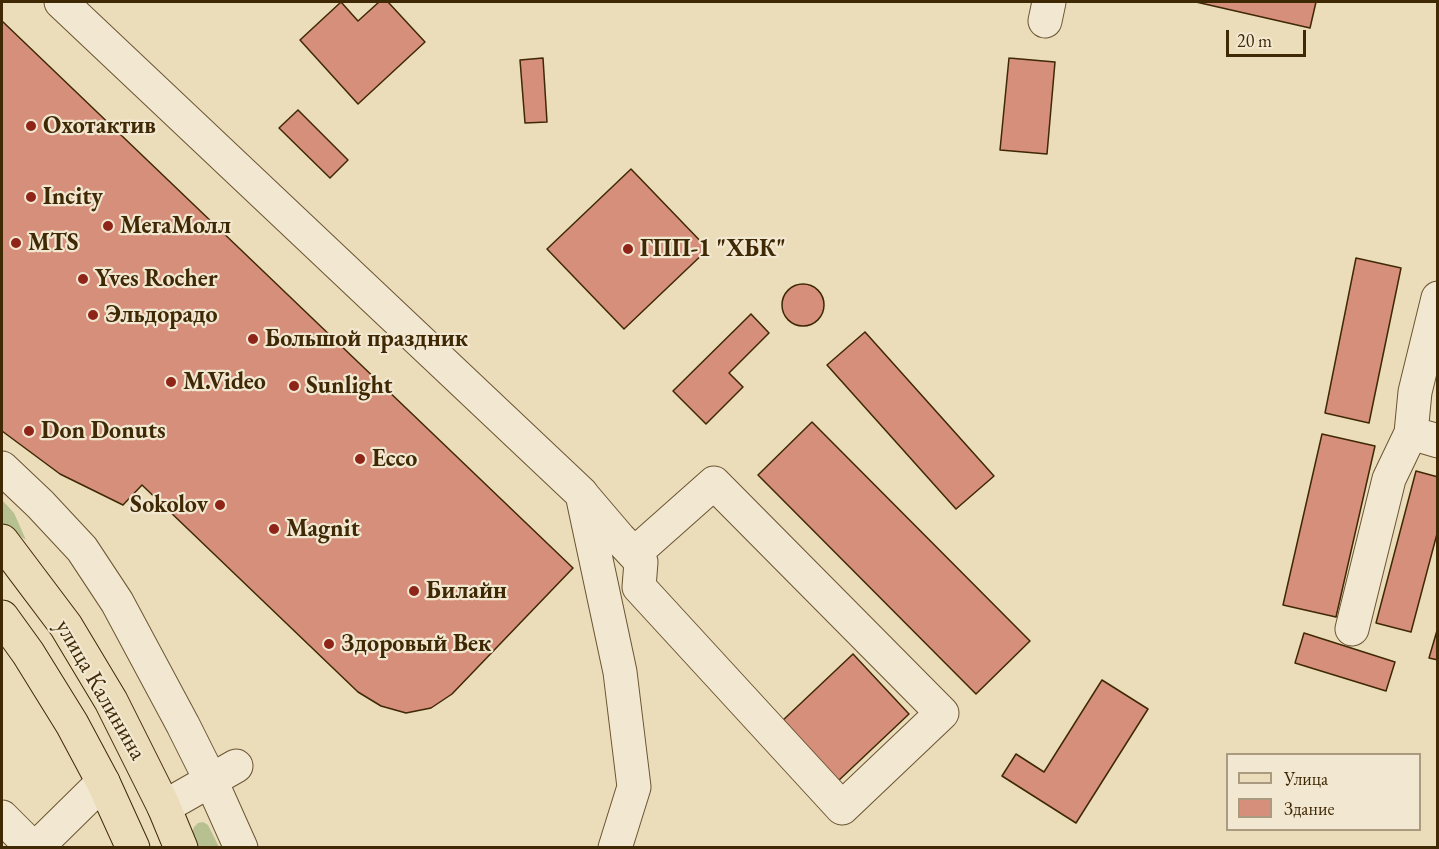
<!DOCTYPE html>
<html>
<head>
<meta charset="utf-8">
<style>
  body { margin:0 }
  #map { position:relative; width:1439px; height:849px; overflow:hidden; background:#ebdcba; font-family:"EB Garamond",serif }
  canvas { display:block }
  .frame { position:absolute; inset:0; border:3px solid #3f2804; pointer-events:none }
  .legend { position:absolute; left:1226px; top:753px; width:195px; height:78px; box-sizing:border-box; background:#f2e8d2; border:2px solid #aa9b80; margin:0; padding:8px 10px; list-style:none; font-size:18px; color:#3f2804 }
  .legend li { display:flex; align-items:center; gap:12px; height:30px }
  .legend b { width:30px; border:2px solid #aa9b80 }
  .scale { position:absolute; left:1226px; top:30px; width:80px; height:27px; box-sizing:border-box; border:3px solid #3f2804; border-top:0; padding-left:8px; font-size:18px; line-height:21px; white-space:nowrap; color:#3f2804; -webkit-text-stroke:4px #f2e8d2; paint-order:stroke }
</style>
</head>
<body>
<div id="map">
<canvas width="1439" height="849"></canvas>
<div class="frame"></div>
<ul class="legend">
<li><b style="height:8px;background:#ebdcba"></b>Улица</li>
<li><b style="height:16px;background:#d68f7a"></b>Здание</li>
</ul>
<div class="scale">20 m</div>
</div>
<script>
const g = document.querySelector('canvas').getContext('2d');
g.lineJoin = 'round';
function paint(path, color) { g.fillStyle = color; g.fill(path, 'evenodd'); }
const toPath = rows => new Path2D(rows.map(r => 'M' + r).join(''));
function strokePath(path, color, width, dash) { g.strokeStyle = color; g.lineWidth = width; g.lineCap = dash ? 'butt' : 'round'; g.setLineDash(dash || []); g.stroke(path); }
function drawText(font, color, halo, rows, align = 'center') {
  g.font = font + ' "EB Garamond",serif'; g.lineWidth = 4.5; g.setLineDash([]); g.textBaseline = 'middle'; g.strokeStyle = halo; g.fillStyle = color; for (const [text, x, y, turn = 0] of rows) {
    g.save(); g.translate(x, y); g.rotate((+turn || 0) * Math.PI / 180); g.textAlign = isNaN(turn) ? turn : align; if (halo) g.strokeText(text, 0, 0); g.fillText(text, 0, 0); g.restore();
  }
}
paint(toPath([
  [2,500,14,513,26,540,2,523],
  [203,822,208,825,219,847,192,847,191,836,194,827,198,823]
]), '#b7c090');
const building = toPath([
  [341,2,358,21,379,2,388,2,425,42,358,104,300,40,341,2],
  [1196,2,1316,2,1310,28,1196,2],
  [2,21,573,568,452,694,431,708,406,713,381,706,358,692,142,485,123,505,60,474,2,431,2,21],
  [543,58,547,122,525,123,520,60,543,58],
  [1009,58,1055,62,1047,154,1000,150,1009,58],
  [298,110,348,160,330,178,279,128,298,110],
  [631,169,708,249,624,329,547,249,631,169],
  [1356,258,1401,268,1369,423,1325,413,1356,258],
  '782 305a21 21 0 1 1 42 0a21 21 0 1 1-42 0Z',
  [751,314,769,333,729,373,743,387,706,424,673,391,751,314],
  [865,332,994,476,956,509,827,365,865,332],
  [812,422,1030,641,976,694,758,475,812,422],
  [1322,434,1375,446,1336,617,1283,605,1322,434],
  [1416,471,1438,477,1438,530,1411,632,1376,623,1416,471],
  [1438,627,1438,660,1429,658,1438,627],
  [1304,633,1395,662,1386,691,1295,663,1304,633],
  [853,654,909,714,837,782,781,722,853,654],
  [1102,680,1148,709,1076,823,1002,776,1016,754,1044,772,1102,680]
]);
paint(building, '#d68f7a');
strokePath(building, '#3f2804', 1.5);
const minor = toPath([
  [61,2,582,494,620,672,634,787,615,848],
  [1045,21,1049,2],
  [1411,433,1438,441],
  [2,468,40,504,82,549,117,602,183,725,211,781,241,848],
  [584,497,619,538,634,554,641,562,639,587,842,808,942,713,714,483,634,554],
  [1352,629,1389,479,1411,433,1415,392,1438,298],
  [164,807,236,766],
  [2,817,33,848],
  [36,848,103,782]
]);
const major = toPath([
  [2,541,66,626,111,701,164,807,181,848],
  [2,617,28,653,72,724,103,782,133,848]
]);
strokePath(minor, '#6a5532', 35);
strokePath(major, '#3f2804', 35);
strokePath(minor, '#f2e8d2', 33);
strokePath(major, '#ebdcba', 33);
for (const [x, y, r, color] of [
  [31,126,6,"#8f2418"],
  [31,197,6,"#8f2418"],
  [108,226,6,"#8f2418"],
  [16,243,6,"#8f2418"],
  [628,249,6,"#8f2418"],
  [83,279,6,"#8f2418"],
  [93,315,6,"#8f2418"],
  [253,339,6,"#8f2418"],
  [171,382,6,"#8f2418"],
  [294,386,6,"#8f2418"],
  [29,431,6,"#8f2418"],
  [360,459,6,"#8f2418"],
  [220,505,6,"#8f2418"],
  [274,529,6,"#8f2418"],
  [414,591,6,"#8f2418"],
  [329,644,6,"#8f2418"]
]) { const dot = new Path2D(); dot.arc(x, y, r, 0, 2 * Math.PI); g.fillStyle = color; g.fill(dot); strokePath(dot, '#f2e8d2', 2); }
drawText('bold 24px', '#3f2804', '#f2e8d2', [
  ["Охотактив",43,126],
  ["Incity",43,197],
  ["МегаМолл",120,226],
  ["MTS",28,243],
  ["ГПП-1 \"ХБК\"",640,249],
  ["Yves Rocher",95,279],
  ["Эльдорадо",105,315],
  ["Большой праздник",265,339],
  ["M.Video",183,382],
  ["Sunlight",306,386],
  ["Don Donuts",41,431],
  ["Ecco",372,459],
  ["Sokolov",208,505,"right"],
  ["Magnit",286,529],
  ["Билайн",426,591],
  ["Здоровый Век",341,644]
], 'left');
drawText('24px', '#3f2804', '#f2e8d2', [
  ["улица Калинина",100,690,60]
]);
</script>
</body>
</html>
